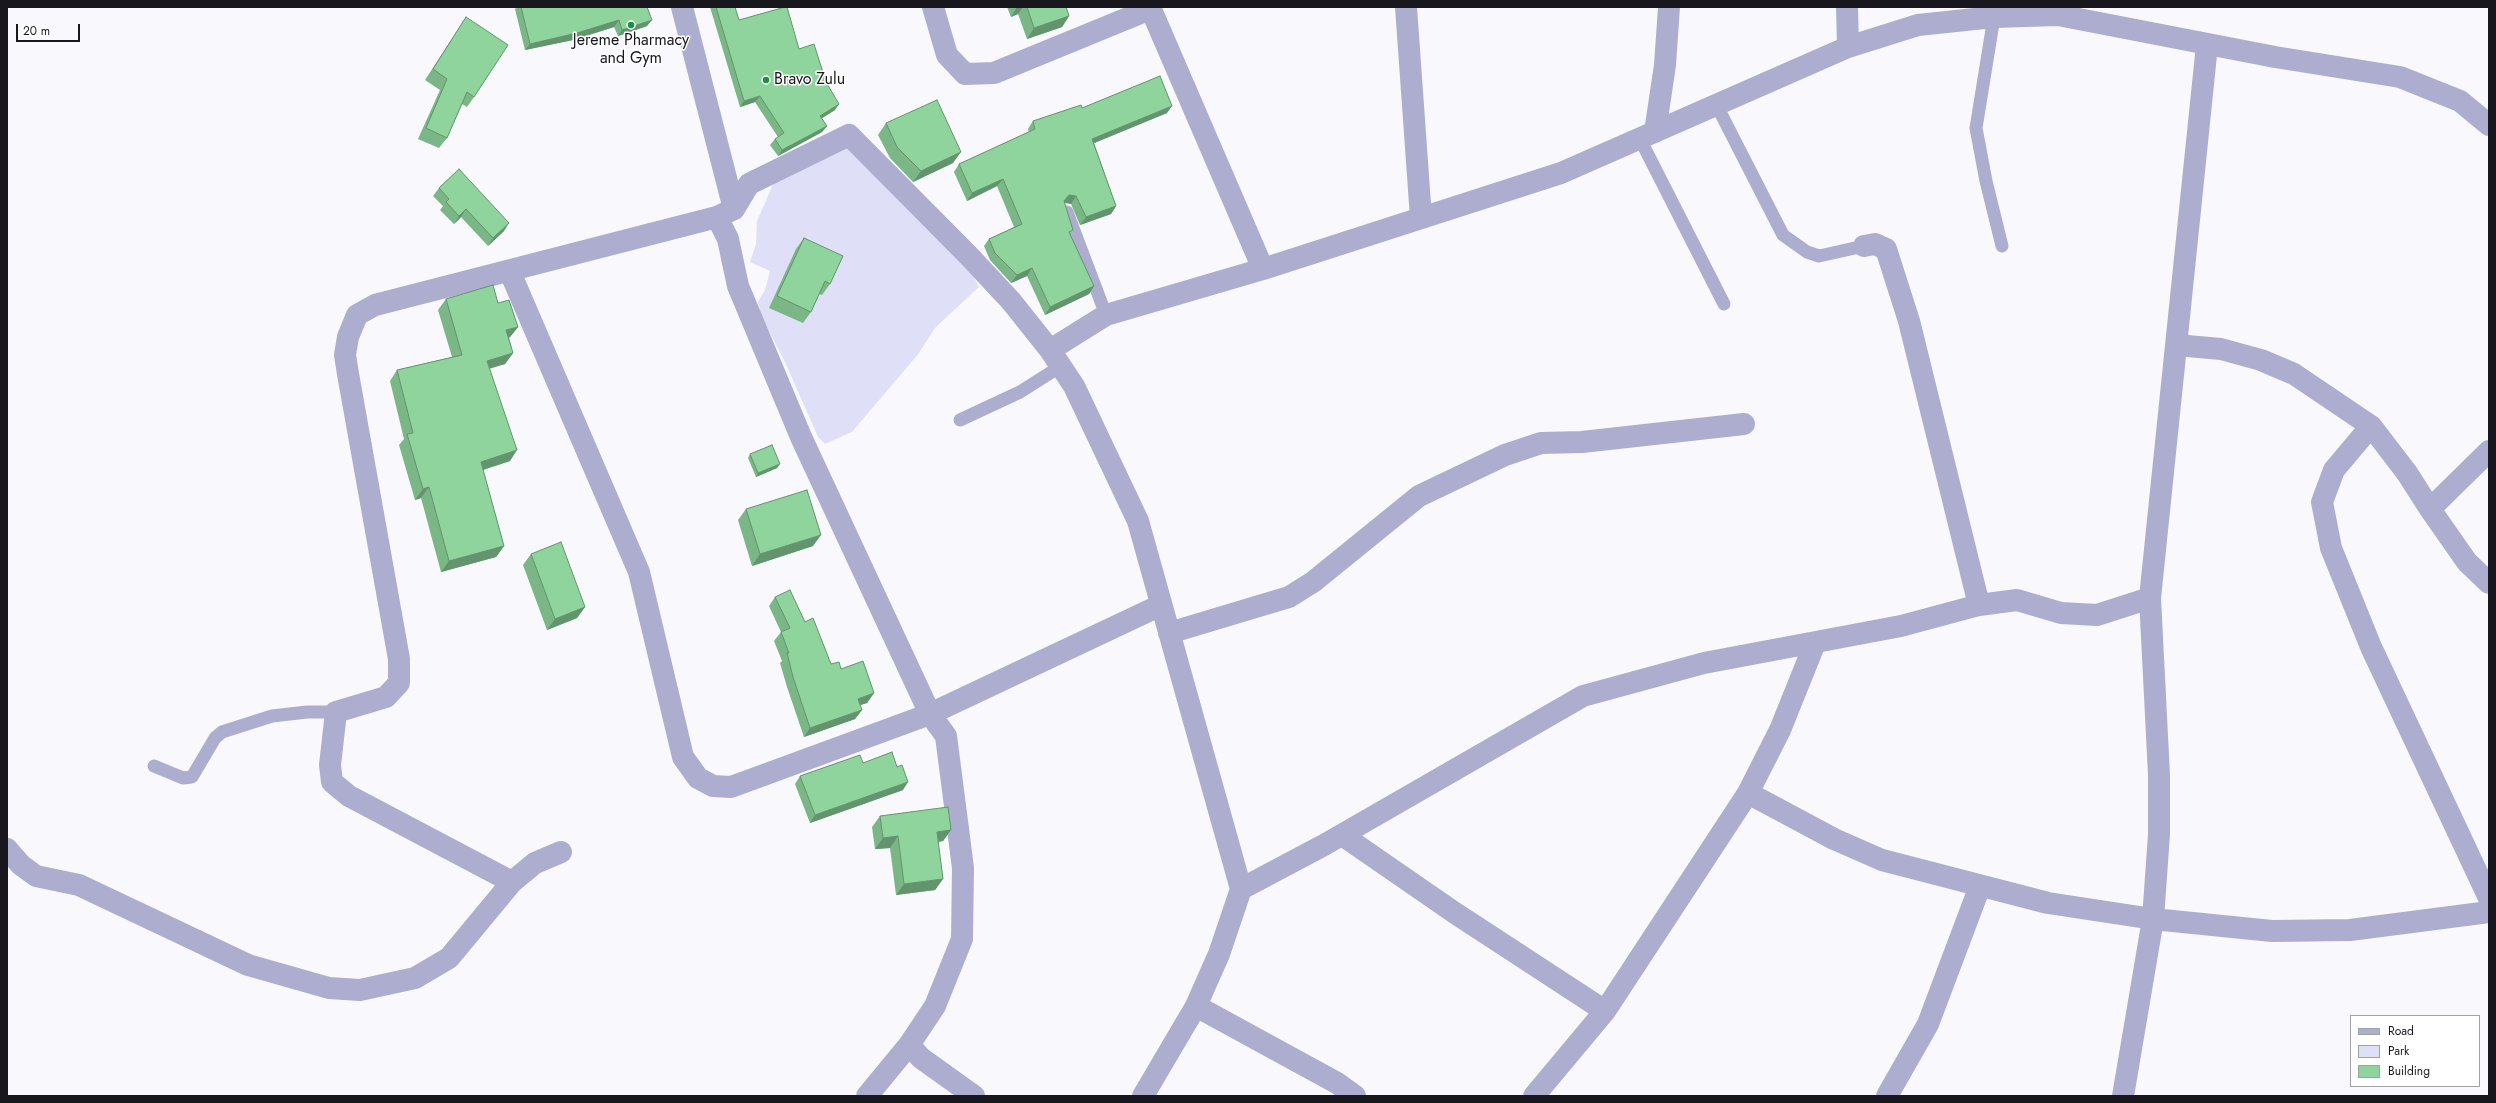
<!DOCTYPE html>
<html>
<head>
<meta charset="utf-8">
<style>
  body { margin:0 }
  #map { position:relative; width:2496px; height:1103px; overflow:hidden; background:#f9f9fd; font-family:Jost,sans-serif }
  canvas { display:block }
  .frame { position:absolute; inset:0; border:8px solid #17171d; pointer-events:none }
  .legend { position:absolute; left:2350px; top:1015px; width:130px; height:72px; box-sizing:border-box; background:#fff; border:1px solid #a2a2a5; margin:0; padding:5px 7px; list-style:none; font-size:12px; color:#17171d }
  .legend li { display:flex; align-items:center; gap:8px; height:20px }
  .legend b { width:20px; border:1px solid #a2a2a5 }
  .scale { position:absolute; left:16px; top:24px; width:64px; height:18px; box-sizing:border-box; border:2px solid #17171d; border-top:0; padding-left:5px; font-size:12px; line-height:14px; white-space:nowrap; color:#17171d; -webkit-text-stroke:3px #fff; paint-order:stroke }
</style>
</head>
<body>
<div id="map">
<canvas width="2496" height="1103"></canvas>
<div class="frame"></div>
<ul class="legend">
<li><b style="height:5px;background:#adaecf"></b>Road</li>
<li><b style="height:11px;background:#dfe0f7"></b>Park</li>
<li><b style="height:11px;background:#8ed49c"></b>Building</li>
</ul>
<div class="scale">20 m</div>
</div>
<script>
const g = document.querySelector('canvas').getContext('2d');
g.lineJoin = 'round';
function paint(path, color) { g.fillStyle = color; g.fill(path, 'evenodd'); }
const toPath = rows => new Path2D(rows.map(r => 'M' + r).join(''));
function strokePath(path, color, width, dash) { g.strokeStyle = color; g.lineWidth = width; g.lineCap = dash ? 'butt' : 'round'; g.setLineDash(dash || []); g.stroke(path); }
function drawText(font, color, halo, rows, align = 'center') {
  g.font = font + ' Jost,sans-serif'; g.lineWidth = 3; g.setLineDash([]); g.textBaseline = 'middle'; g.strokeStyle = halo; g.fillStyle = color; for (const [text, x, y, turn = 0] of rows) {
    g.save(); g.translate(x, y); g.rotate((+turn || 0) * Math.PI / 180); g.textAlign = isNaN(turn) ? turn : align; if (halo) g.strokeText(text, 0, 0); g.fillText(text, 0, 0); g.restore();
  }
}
paint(toPath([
  [850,141,965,260,979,287,935,328,919,353,852,432,825,444,818,437,785,362,762,318,758,302,765,290,770,271,750,262,756,244,757,221,777,175]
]), '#dfe0f7');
strokePath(toPath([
  [1994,17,1976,128,1986,181,2002,246],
  [1717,106,1783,235,1807,252,1819,256,1864,246],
  [1640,139,1724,304],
  [1067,212,1106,315],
  [960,420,1020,392,1061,366],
  [154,766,183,778,192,777,215,738,222,732,272,716,307,712,336,712]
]), '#adaecf', 13);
strokePath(toPath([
  [682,7,734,209,749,184,849,135,969,256,1011,301,1050,350,1074,386,1138,521,1241,889,1219,954,1196,1006,1143,1096],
  [933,7,947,55,965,74,994,73,1150,9],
  [1150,7,1263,269],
  [1406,7,1421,218],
  [1847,7,1848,47],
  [1655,132,1665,65,1669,7],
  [717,217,728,239,738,286,801,437,930,714,946,736,963,868,962,939,935,1006,909,1045,867,1096],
  [1864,246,1875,244,1886,249,1909,321,1979,605],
  [510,272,639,572,683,757,698,778,713,786,731,787,930,714,1161,605],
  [2176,345,2221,349,2261,360,2294,374,2371,426,2407,473,2430,509,2489,451],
  [1050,350,1106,315,1263,269,1561,173,1848,47,1918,25,1994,17,2058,15,2275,57,2400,77,2460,101,2489,125],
  [2371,426,2334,470,2322,502,2331,548,2371,647,2489,898],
  [2430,509,2467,562,2489,583],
  [1169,633,1289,597,1313,582,1419,496,1505,455,1541,443,1582,442,1744,424],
  [1748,793,1834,839,1882,860,2048,903,2153,919,2272,931,2350,930,2489,912],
  [1342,835,1455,913,1605,1011],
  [7,849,21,865,36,876,79,885,248,965,329,988,360,990,415,978,449,958,512,882,535,863,561,852],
  [512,882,349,796,332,782,330,765,336,712,386,697,399,683,399,659,348,374,345,355,348,337,357,315,375,305,717,217,734,209],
  [1241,889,1324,845,1583,696,1704,663,1901,626,1979,605,2017,600,2061,613,2097,615,2150,598],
  [1196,1006,1337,1083,1355,1096],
  [909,1045,921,1058,974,1096],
  [1534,1096,1605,1011,1748,793,1780,730,1815,643],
  [1887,1096,1928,1024,1980,886],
  [2123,1096,2153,919,2159,834,2159,775,2150,598,2207,45]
]), '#adaecf', 22);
paint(toPath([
  [517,7,647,7,647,26,618,36,614,27,573,40,525,50,515,9],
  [710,7,735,7,739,20,799,49,835,110,822,118,827,126,822,132,778,156,770,145,775,139,778,137,755,102,740,107],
  [1007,7,1066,7,1069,16,1062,27,1027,39,1018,14,1011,17],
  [466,17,474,97,467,107,462,104,447,138,439,148,418,139,440,90,425,80],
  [1167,113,1094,143,1116,206,1111,214,1080,225,1071,204,1064,203,1070,235,1094,286,1089,294,1045,315,1027,276,1011,283,990,260,984,246,989,239,1014,227,997,186,967,201,954,172,959,164,1029,132,1028,129,1033,121],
  [886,123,953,163,913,182,890,158,878,135],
  [439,188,504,231,488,246,461,217,454,224,440,210,443,206,433,196],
  [804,238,830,284,822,295,819,294,811,312,803,323,769,308,796,249],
  [446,299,498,303,518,327,510,337,509,338,513,353,505,364,489,368,510,461,483,470,504,546,496,557,441,572,421,498,415,500,399,445,404,439,390,381,397,370,452,357,438,310],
  [750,454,777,468,756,477,748,458],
  [746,509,813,546,752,566,738,520],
  [531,554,585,607,577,618,547,630,523,565],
  [775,597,805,622,831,664,841,669,874,693,867,703,860,705,862,710,855,719,804,737,787,687,780,663,782,661,774,641,781,632,769,606],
  [863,763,903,790,810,823,795,784,800,776],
  [880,816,951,830,943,841,938,842,943,879,935,890,896,895,890,848,875,849,872,827]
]), '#7ab686');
paint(toPath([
  [1017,7,1023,7,1018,14,1011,17],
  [1069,16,1062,27,1027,39,1034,28],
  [619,20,614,27,573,40,525,50,530,44],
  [652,20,647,26,618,36,622,30],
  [760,96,755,102,740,107,744,101],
  [839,104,835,110,816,122,820,116],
  [1172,106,1167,113,1087,146,1092,139],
  [827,126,822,132,778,156,782,150],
  [961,152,953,163,913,182,921,171],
  [1003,179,997,186,967,201,972,193],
  [1069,195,1076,196,1071,204,1064,202,1064,201],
  [1116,206,1111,214,1080,225,1086,217],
  [466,209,461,217,454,224,459,216],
  [509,223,504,231,488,246,493,238],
  [1032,268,1027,276,1011,283,1017,275],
  [1094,286,1089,294,1045,315,1050,307],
  [518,327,510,337,499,341,506,330],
  [513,353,505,364,479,372,487,361],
  [517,450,510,461,473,473,481,462],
  [780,464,777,468,756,477,758,473],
  [429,487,421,498,415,500,423,489],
  [821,535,813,546,752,566,760,554],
  [504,546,496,557,441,572,449,561],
  [585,607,577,618,547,630,555,619],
  [874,693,867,703,851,708,858,699],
  [862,710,855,719,804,737,810,728],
  [908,782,903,790,810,823,815,815],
  [951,830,943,841,929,843,937,832],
  [898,836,890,848,875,849,883,838],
  [943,879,935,890,896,895,904,884]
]), '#63946d');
const building = toPath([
  [521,7,647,7,652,20,622,30,619,20,577,33,530,44,521,7],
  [716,7,735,7,739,20,785,7,787,7,799,49,814,44,826,82,839,104,820,116,827,126,782,150,775,139,784,133,760,96,744,101,716,7],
  [1027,7,1066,7,1069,16,1034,28,1027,7],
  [466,17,508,45,474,97,467,92,447,138,426,128,447,79,433,69,466,17],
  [1160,76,1172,106,1092,139,1116,206,1086,217,1076,196,1069,195,1064,201,1073,230,1069,232,1094,286,1050,307,1032,268,1017,275,995,253,989,239,1022,224,1003,179,972,193,959,164,1035,129,1033,121,1081,105,1082,108,1160,76],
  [937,100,961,152,921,171,897,147,886,123,937,100],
  [459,169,509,223,493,238,466,209,459,216,446,202,449,199,439,188,459,169],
  [804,238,843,256,830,284,825,281,811,312,777,296,804,238],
  [493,285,498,303,509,300,518,327,506,330,513,353,487,361,517,450,481,462,504,546,449,561,429,487,423,489,407,434,413,433,397,370,462,355,446,299,493,285],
  [772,445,780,464,758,473,750,454,772,445],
  [807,490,821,535,760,554,746,509,807,490],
  [561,542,585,607,555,619,531,554,561,542],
  [790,590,805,622,813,618,831,664,839,662,841,669,863,661,874,693,858,699,862,710,810,728,793,677,787,653,789,653,781,632,790,628,775,597,790,590],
  [892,752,897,767,902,765,908,782,815,815,800,776,860,755,863,763,892,752],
  [948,807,951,830,937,832,943,879,904,884,898,836,883,838,880,816,948,807]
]);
paint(building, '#8ed49c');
strokePath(building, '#63946d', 1);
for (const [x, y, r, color] of [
  [631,25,4,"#1e8d45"],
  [766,80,4,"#1e8d45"]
]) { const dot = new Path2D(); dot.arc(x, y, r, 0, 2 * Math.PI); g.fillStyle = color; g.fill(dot); strokePath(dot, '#fff', 1.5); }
drawText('16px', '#17171d', '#fff', [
  ["Jereme Pharmacy",631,41],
  ["and Gym",631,59],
  ["Bravo Zulu",774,80,"left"]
]);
</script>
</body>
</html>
